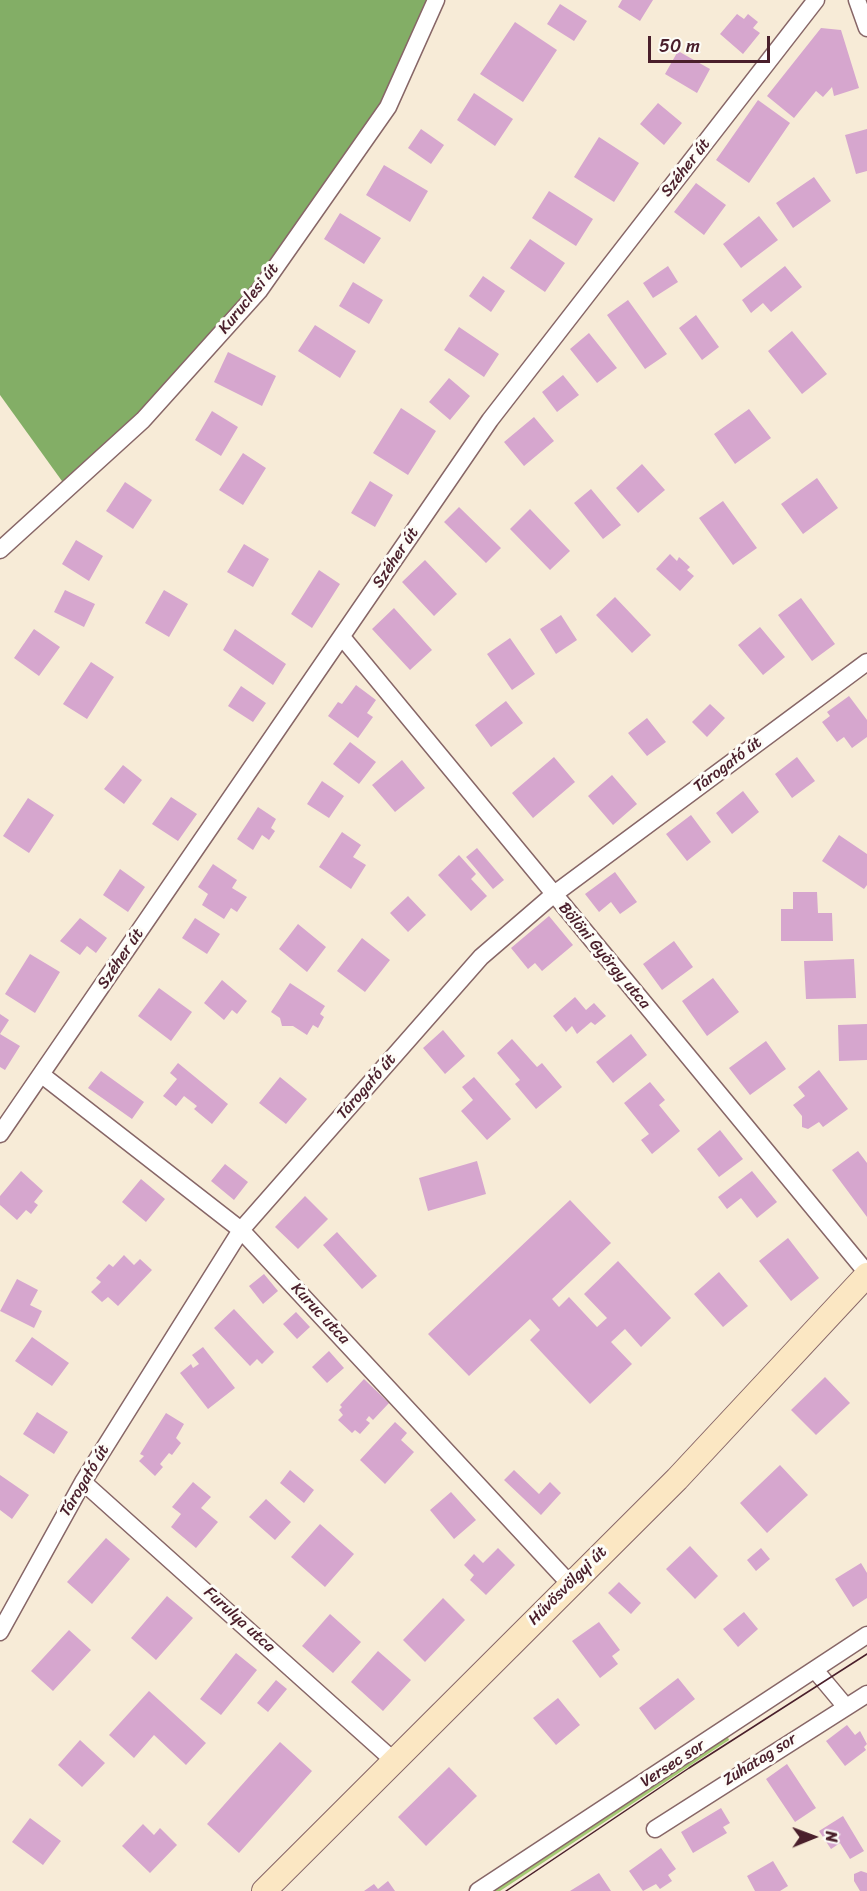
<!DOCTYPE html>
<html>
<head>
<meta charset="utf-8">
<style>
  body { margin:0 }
  #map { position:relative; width:867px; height:1891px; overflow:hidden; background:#f7ebd7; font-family:Sriracha,sans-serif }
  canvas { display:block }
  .north { position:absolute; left:783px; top:1807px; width:60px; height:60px; -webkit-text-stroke:4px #fdfcf7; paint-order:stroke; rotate:89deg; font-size:16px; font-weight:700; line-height:24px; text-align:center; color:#4a1f2b }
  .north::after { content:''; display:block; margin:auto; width:21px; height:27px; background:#4a1f2b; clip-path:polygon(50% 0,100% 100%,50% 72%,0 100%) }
  .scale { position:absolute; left:648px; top:36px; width:122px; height:27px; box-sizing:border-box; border:3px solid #4a1f2b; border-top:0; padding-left:8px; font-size:18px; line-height:21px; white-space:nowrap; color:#4a1f2b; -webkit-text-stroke:4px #fdfcf7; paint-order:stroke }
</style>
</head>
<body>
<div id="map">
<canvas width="867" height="1891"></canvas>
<div class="north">N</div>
<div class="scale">50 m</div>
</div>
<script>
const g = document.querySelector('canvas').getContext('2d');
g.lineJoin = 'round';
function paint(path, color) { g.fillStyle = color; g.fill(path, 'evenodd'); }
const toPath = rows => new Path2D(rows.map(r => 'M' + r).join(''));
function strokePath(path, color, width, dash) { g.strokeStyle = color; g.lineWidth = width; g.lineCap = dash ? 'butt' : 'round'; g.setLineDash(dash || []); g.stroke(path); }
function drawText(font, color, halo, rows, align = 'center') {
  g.font = font + ' Sriracha,sans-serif'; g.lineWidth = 6; g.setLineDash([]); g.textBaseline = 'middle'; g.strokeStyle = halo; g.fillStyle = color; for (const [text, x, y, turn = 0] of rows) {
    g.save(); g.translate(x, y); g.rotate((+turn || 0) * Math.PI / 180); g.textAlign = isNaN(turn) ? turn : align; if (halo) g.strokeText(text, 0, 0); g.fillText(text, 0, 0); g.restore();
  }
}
paint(toPath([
  [727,1735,729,1740,500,1891,492,1891]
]), '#a4ca74');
paint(toPath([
  [0,0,426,0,418,36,398,88,259,291,67,488,0,395]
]), '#83ae66');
paint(toPath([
  [622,0,653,0,640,21,618,7],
  [560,4,587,21,574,41,547,24],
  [737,14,744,19,748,14,758,22,753,28,760,33,743,54,720,34],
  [515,22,557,50,523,102,480,74],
  [821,28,841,30,859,88,834,96,832,87,823,97,816,91,794,118,767,96],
  [678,51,710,69,697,93,665,74],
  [474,93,513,119,495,146,457,120],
  [758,100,790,123,749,183,716,160],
  [658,103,682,123,664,145,640,124],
  [421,129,444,145,431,164,408,148],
  [867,129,867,171,856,174,845,135],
  [599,137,639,163,614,202,574,177],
  [384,165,428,191,410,222,366,195],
  [814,177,831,201,793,228,776,203],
  [696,183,726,205,704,235,674,212],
  [549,191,593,219,576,246,532,218],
  [340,213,381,238,364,264,324,239],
  [759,216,778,240,741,268,723,244],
  [530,239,565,263,545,292,510,268],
  [668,266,678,282,653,298,643,283],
  [785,266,802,287,771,312,763,303,751,313,742,300],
  [483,276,505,291,491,312,469,296],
  [353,282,383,300,369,324,339,306],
  [628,300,667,354,645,369,607,315],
  [696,315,719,347,702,360,679,328],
  [315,325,356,351,340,378,298,351],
  [459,327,499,354,484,377,444,350],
  [792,331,827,374,802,394,768,351],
  [589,333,617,368,597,383,570,349],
  [228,352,276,376,262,406,214,382],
  [563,375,579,395,557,412,542,392],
  [449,378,470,396,450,420,429,402],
  [401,408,436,431,408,475,373,453],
  [749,409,771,438,735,464,714,434],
  [212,411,238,427,221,456,195,440],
  [534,417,554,441,524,466,504,442],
  [243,453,266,468,243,505,219,490],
  [642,464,665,490,638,513,616,488],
  [817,478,838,508,803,534,781,504],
  [370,481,393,495,375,527,351,513],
  [125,482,152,500,133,529,106,511],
  [591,489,621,525,603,539,574,503],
  [723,501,757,548,733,565,699,518],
  [459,507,501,548,486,563,444,522],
  [530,509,570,551,550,570,510,529],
  [76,540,103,556,89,581,62,564],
  [244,544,269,559,253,587,227,572],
  [670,554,677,561,679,557,690,567,687,570,694,576,680,591,656,569],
  [425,560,457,594,434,616,402,582],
  [319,570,340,584,312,628,291,614],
  [65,590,95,604,84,627,54,612],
  [164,590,188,604,169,637,145,623],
  [615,597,651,635,632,653,596,615],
  [801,598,835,644,812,661,778,615],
  [394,608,432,650,410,670,372,629],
  [561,615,577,640,556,654,540,629],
  [760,627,785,657,763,675,738,645],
  [34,629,60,647,39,676,14,658],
  [235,629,286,664,273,685,223,650],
  [510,638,535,674,512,690,487,654],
  [91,662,114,677,87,719,63,704],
  [356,685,376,700,367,713,373,717,358,738,328,716,338,702,342,704],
  [241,686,266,703,253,722,228,706],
  [849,696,867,720,867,737,852,748,844,737,837,742,822,722,830,716,827,712],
  [506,701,523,723,491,747,475,725],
  [710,704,725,718,707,737,692,722],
  [647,718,666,742,647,756,628,733],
  [350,742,376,762,359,784,333,764],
  [554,757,575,782,533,818,512,793],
  [797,757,815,781,792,798,775,774],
  [402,760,425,788,395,812,372,785],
  [123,765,142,780,124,804,104,789],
  [612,775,637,804,613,825,588,796],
  [322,781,344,796,329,818,307,804],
  [743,791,759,812,732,834,716,813],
  [171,797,197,814,178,841,152,824],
  [28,798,54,815,29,853,3,836],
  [258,807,276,819,271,828,275,831,269,840,262,835,253,850,237,839],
  [691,815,711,842,687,861,666,834],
  [342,832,361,845,353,857,366,865,351,889,319,867],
  [839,835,867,854,867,885,864,889,822,861],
  [477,848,504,880,493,889,466,857],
  [459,855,476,874,471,879,487,896,471,911,438,875],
  [213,864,237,880,232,888,247,897,237,912,231,908,224,919,202,905,208,894,198,887],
  [120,869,145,887,128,912,103,895],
  [615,872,637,902,620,914,611,902,599,912,585,894],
  [793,892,817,892,818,913,832,913,833,941,781,941,781,909,793,909],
  [408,896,426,915,408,932,390,913],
  [549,916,573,945,542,971,535,963,528,969,511,948],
  [80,918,107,938,96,953,87,946,80,955,60,941],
  [195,918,220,934,207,954,182,938],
  [298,924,326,947,307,972,279,949],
  [362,938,390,960,365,992,337,971],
  [674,941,693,967,662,990,643,964],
  [30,954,60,972,35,1013,5,994],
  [854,959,856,998,806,999,804,961],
  [713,978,739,1012,707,1036,682,1001],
  [222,980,247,1001,237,1014,232,1010,224,1020,204,1003],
  [290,983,325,1006,320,1014,324,1017,318,1028,313,1025,307,1035,293,1026,282,1026,280,1018,271,1012],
  [159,988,192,1012,171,1041,138,1016],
  [575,997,586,1010,594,1003,606,1016,595,1025,591,1022,577,1034,572,1026,566,1032,553,1016],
  [0,1014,9,1020,0,1034,20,1046,5,1070,0,1067],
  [867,1024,867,1060,839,1061,838,1025],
  [443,1030,465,1056,445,1074,423,1048],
  [631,1034,647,1055,613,1083,596,1062],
  [512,1039,537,1067,542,1063,562,1087,536,1109,515,1084,520,1080,497,1053],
  [766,1041,786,1069,750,1095,729,1068],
  [178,1063,228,1104,212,1124,194,1109,197,1106,184,1096,176,1106,163,1096,177,1079,170,1073],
  [819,1070,848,1109,823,1127,819,1122,808,1129,802,1127,802,1116,793,1105,805,1096,798,1087],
  [101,1071,144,1102,132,1119,88,1088],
  [280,1077,307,1099,286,1124,259,1103],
  [474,1077,511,1119,487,1140,461,1111,473,1100,462,1087],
  [650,1082,665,1100,659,1105,680,1131,652,1154,641,1140,649,1134,624,1103],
  [720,1130,743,1159,719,1177,697,1149],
  [858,1151,867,1163,867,1217,832,1170],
  [477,1161,486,1194,428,1211,419,1178],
  [225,1164,248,1182,234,1200,211,1181],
  [21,1171,43,1191,34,1202,38,1205,31,1214,26,1210,17,1220,0,1205,0,1196],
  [752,1171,777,1202,757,1218,741,1198,727,1209,718,1197],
  [141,1179,165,1199,146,1222,122,1202],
  [305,1196,328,1219,298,1249,275,1227],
  [570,1200,611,1243,552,1299,559,1307,569,1297,597,1327,607,1318,584,1294,618,1261,671,1318,641,1347,625,1329,611,1342,632,1364,590,1404,530,1340,540,1330,530,1319,469,1376,428,1334],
  [337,1232,377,1276,362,1289,323,1245],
  [788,1238,819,1278,791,1301,759,1261],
  [124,1255,134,1265,140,1259,152,1270,118,1306,108,1297,102,1302,91,1292,101,1282,96,1278,109,1264,113,1267],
  [719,1272,748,1306,723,1327,694,1294],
  [264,1274,278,1291,263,1304,249,1286],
  [17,1279,38,1290,30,1305,42,1311,34,1328,0,1311],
  [234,1309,274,1352,262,1364,257,1359,250,1366,214,1328],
  [296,1312,310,1327,297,1339,283,1324],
  [32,1337,69,1363,52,1386,15,1361],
  [203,1347,235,1388,208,1409,180,1373,191,1364,193,1368,199,1364,192,1355],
  [329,1351,344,1368,327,1383,312,1367],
  [825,1377,850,1403,816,1435,791,1410],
  [364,1379,389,1403,373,1420,369,1416,366,1420,370,1423,360,1434,355,1430,352,1433,338,1420,343,1415,339,1410,342,1407,340,1405],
  [37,1412,68,1432,54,1454,23,1434],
  [166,1413,184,1424,176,1438,181,1443,172,1455,169,1453,160,1464,163,1467,155,1476,139,1461,144,1456,140,1454],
  [395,1422,407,1433,401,1440,414,1452,385,1484,360,1460],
  [780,1465,808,1495,767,1533,740,1503],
  [290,1470,314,1490,304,1503,280,1483],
  [514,1470,539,1494,550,1482,561,1493,541,1515,504,1480],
  [0,1475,29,1495,12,1519,0,1510],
  [193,1482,211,1497,201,1508,218,1522,196,1548,171,1527,181,1514,172,1507],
  [451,1492,476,1520,454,1539,430,1510],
  [266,1499,291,1522,275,1540,249,1517],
  [320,1524,354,1554,325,1587,291,1557],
  [106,1538,130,1559,92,1604,67,1582],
  [690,1546,718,1576,695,1599,666,1569],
  [498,1548,515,1565,486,1595,470,1580,474,1575,464,1565,474,1554,483,1563],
  [761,1548,770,1559,756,1571,747,1560],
  [861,1563,867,1573,867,1598,853,1607,835,1579],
  [619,1582,641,1603,631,1614,608,1593],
  [167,1596,193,1618,156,1660,131,1638],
  [443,1598,465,1620,425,1662,403,1640],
  [744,1612,758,1629,738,1647,723,1629],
  [330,1614,361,1642,333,1673,302,1646],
  [599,1622,620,1650,612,1656,618,1664,600,1678,572,1641],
  [69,1630,91,1650,53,1691,31,1671],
  [378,1651,411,1680,383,1711,351,1682],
  [236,1653,257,1670,221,1715,200,1699],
  [678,1678,695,1699,655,1730,639,1708],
  [276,1680,287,1689,268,1712,257,1703],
  [149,1691,206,1743,186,1765,154,1735,134,1758,109,1735],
  [558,1698,580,1725,556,1745,533,1718],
  [847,1725,855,1735,860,1731,867,1744,864,1747,866,1750,845,1766,826,1741],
  [80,1740,105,1763,82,1787,58,1765],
  [280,1742,312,1771,239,1853,207,1824],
  [787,1764,816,1808,795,1822,766,1779],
  [449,1767,477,1796,426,1846,398,1817],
  [721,1808,730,1823,723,1827,727,1833,693,1853,681,1832],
  [843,1816,864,1851,850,1859,840,1843,831,1849,819,1831],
  [30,1818,61,1841,43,1865,12,1842],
  [143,1824,154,1835,160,1828,177,1845,150,1873,122,1846],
  [661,1848,676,1869,668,1875,672,1881,660,1889,656,1884,643,1891,629,1871],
  [773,1861,788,1886,780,1891,755,1891,747,1876],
  [861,1871,867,1873,867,1891,860,1891,854,1881,854,1874],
  [599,1873,611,1891,570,1891],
  [388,1881,395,1891,364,1891,374,1884,378,1889]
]), '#d6a6ce');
const street = toPath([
  [857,0,867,28],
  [0,550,143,420,259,291,388,107,436,0],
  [342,637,867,1273],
  [42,1075,241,1230,570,1584],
  [0,1134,490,420,816,0],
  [83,1482,393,1760],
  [0,1632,83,1482,241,1230,481,957,553,895,867,662],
  [815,1670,846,1707],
  [655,1829,867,1694],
  [478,1891,867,1635]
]);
const secondary = toPath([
  [264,1891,677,1479,867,1275]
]);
strokePath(street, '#876667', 19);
strokePath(secondary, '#876667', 26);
strokePath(street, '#fff', 16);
strokePath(secondary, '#fbe7c3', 24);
strokePath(toPath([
  [506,1891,689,1768,867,1654]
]), '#4a1f2b', 1.5);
drawText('16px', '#4a1f2b', '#fdfcf7', [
  ["Széher út",686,168,-52],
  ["Kuruclesi út",249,299,-51],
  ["Széher út",396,558,-56],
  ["Tárogató út",728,765,-37],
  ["Bölöni György utca",604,956,50],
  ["Széher út",121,959,-56],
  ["Tárogató út",367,1087,-49],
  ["Kuruc utca",320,1314,47],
  ["Tárogató út",85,1481,-59],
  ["Hűvösvölgyi út",568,1586,-45],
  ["Furulya utca",239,1620,42],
  ["Zuhatag sor",760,1760,-32],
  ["Versec sor",673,1764,-33]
]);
</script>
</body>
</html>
